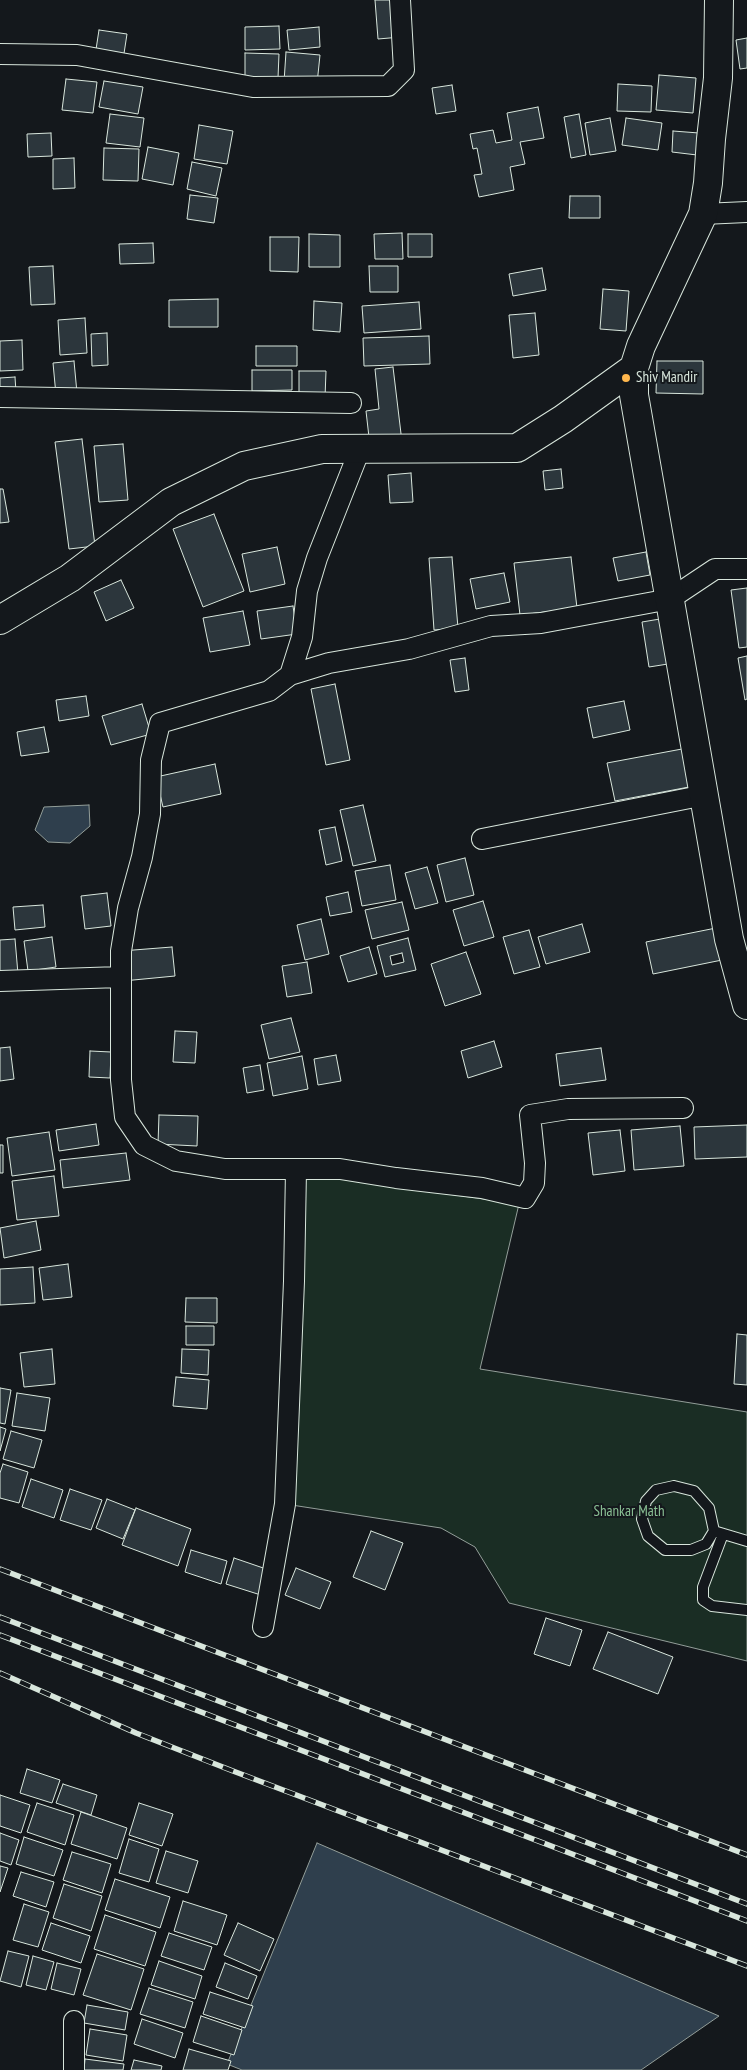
<!DOCTYPE html>
<html>
<head>
<meta charset="utf-8">
<style>
  body { margin:0 }
  canvas { display:block; background:#14181c }
</style>
</head>
<body>
<canvas width="747" height="2070"></canvas>
<script>
const g = document.querySelector('canvas').getContext('2d');
g.lineJoin = 'round';
function paint(path, color) { g.fillStyle = color; g.fill(path, 'evenodd'); }
const toPath = rows => new Path2D(rows.map(r => 'M' + r).join(''));
function strokePath(path, color, width, dash) { g.strokeStyle = color; g.lineWidth = width; g.lineCap = dash ? 'butt' : 'round'; g.setLineDash(dash || []); g.stroke(path); }
function drawText(font, color, halo, rows, align = 'center') {
  g.font = font + ' "PT Sans Narrow",sans-serif'; g.lineWidth = 4; g.setLineDash([]); g.textBaseline = 'middle'; g.strokeStyle = halo; g.fillStyle = color; for (const [text, x, y, turn = 0] of rows) {
    g.save(); g.translate(x, y); g.rotate((+turn || 0) * Math.PI / 180); g.textAlign = isNaN(turn) ? turn : align; if (halo) g.strokeText(text, 0, 0); g.fillText(text, 0, 0); g.restore();
  }
}
const green = toPath([
  [299,1173,519,1204,480,1369,747,1412,747,1661,509,1603,475,1547,441,1528,285,1504,299,1173]
]);
paint(green, '#1a2d24');
strokePath(green, '#939e99', 1);
const water = toPath([
  [89,805,90,826,70,843,48,842,35,830,44,807,89,805],
  [317,1843,719,2016,641,2070,242,2070,227,2064,317,1843]
]);
paint(water, '#2f3f4d');
strokePath(water, '#939e99', 1);
const building = toPath([
  [375,0,398,0,401,37,378,39,375,0],
  [279,26,280,49,245,50,245,27,279,26],
  [319,27,320,47,289,50,287,30,319,27],
  [99,30,127,34,123,60,95,56,99,30],
  [747,38,747,68,740,69,736,40,747,38],
  [286,52,320,55,317,84,284,82,286,52],
  [245,53,279,54,278,78,245,77,245,53],
  [659,75,696,78,693,113,656,110,659,75],
  [66,79,97,82,93,113,62,110,66,79],
  [104,81,143,87,138,114,99,107,104,81],
  [618,84,652,86,651,112,617,111,618,84],
  [452,85,456,111,436,114,432,88,452,85],
  [538,107,544,138,520,142,525,164,510,167,514,190,479,197,474,175,482,174,477,148,473,149,470,134,493,130,496,143,512,140,507,113,538,107],
  [110,114,144,118,140,147,106,143,110,114],
  [579,114,586,155,571,158,564,117,579,114],
  [610,118,616,151,590,155,585,123,610,118],
  [626,118,662,123,658,150,622,145,626,118],
  [199,125,233,131,227,164,194,159,199,125],
  [673,131,699,133,697,155,672,152,673,131],
  [51,133,52,156,28,157,27,134,51,133],
  [148,147,179,153,173,185,142,179,148,147],
  [104,148,139,149,138,181,103,180,104,148],
  [74,158,75,188,53,189,53,159,74,158],
  [192,162,222,168,216,196,187,189,192,162],
  [190,195,218,198,214,223,187,219,190,195],
  [570,196,600,196,600,218,569,218,570,196],
  [402,233,403,259,375,259,374,234,402,233],
  [309,234,340,235,340,267,309,267,309,234],
  [408,234,432,234,432,257,408,257,408,234],
  [270,237,299,237,298,272,270,271,270,237],
  [153,243,154,263,120,264,119,244,153,243],
  [53,266,55,304,31,305,29,267,53,266],
  [369,266,398,266,398,292,370,292,369,266],
  [542,268,546,290,513,296,509,274,542,268],
  [603,289,629,291,626,331,600,329,603,289],
  [218,299,218,327,169,327,169,300,218,299],
  [314,301,342,303,340,332,313,330,314,301],
  [419,302,421,329,364,333,362,306,419,302],
  [535,313,539,355,513,358,509,315,535,313],
  [85,318,87,353,60,355,58,320,85,318],
  [107,333,108,365,92,366,91,334,107,333],
  [429,336,430,364,364,366,363,338,429,336],
  [22,340,23,370,0,371,0,341,22,340],
  [256,346,297,346,297,366,256,366,256,346],
  [74,361,77,393,56,395,53,363,74,361],
  [657,361,703,361,703,394,656,393,657,361],
  [393,367,402,442,370,446,366,411,379,409,375,369,393,367],
  [252,370,292,370,292,390,252,391,252,370],
  [299,371,326,371,325,398,299,398,299,371],
  [15,377,16,392,0,393,0,378,15,377],
  [82,439,95,546,69,549,55,442,82,439],
  [123,444,128,500,99,502,94,446,123,444],
  [561,469,563,488,545,490,543,471,561,469],
  [411,473,413,502,390,503,388,475,411,473],
  [0,489,3,489,9,522,0,523,0,489],
  [214,514,244,591,203,607,173,529,214,514],
  [277,547,285,584,250,592,242,554,277,547],
  [646,552,650,575,618,581,613,558,646,552],
  [452,557,458,628,434,630,429,558,452,557],
  [571,557,577,608,520,615,514,563,571,557],
  [504,573,510,602,476,609,470,579,504,573],
  [121,580,134,608,106,621,94,592,121,580],
  [747,588,747,647,739,648,731,590,747,588],
  [293,606,297,634,261,639,257,611,293,606],
  [243,611,250,645,210,652,203,618,243,611],
  [660,619,668,664,649,667,642,622,660,619],
  [747,656,747,699,745,700,738,658,747,656],
  [465,658,469,690,455,692,450,660,465,658],
  [335,684,350,760,326,765,311,689,335,684],
  [86,696,89,716,59,721,56,700,86,696],
  [624,701,630,730,593,738,587,708,624,701],
  [142,704,151,734,111,745,102,716,142,704],
  [44,727,49,752,21,756,17,732,44,727],
  [682,749,689,787,615,801,607,763,682,749],
  [215,764,221,794,163,807,156,777,215,764],
  [363,805,376,861,353,866,340,810,363,805],
  [335,827,342,861,326,865,319,830,335,827],
  [465,858,474,895,446,902,437,865,465,858],
  [390,865,396,900,362,906,355,871,390,865],
  [427,867,438,903,415,909,405,873,427,867],
  [348,892,352,912,330,916,326,897,348,892],
  [107,893,111,926,85,929,81,896,107,893],
  [483,901,494,937,464,946,453,910,483,901],
  [402,902,409,930,372,939,365,910,402,902],
  [43,905,45,927,15,930,13,907,43,905],
  [321,919,329,954,305,960,297,925,321,919],
  [582,924,590,952,546,964,538,937,582,924],
  [721,927,727,959,653,974,646,942,721,927],
  [529,930,540,967,514,974,503,937,529,930],
  [52,937,56,967,28,971,24,941,52,937],
  [408,938,416,970,385,977,377,946,408,938],
  [402,953,404,962,392,965,390,956,402,953],
  [15,939,18,974,0,976,0,940,15,939],
  [172,947,175,976,123,981,121,951,172,947],
  [369,947,377,974,348,982,340,956,369,947],
  [466,952,481,994,445,1006,431,964,466,952],
  [307,962,312,993,287,997,282,966,307,962],
  [291,1018,300,1052,269,1059,261,1025,291,1018],
  [175,1031,197,1032,195,1063,173,1062,175,1031],
  [494,1041,502,1067,468,1078,461,1051,494,1041],
  [10,1047,14,1079,0,1081,0,1048,10,1047],
  [601,1048,606,1080,560,1086,556,1054,601,1048],
  [90,1051,111,1052,110,1078,89,1077,90,1051],
  [336,1055,341,1081,318,1085,314,1059,336,1055],
  [302,1056,308,1089,273,1096,267,1063,302,1056],
  [260,1065,264,1090,247,1093,243,1068,260,1065],
  [159,1115,198,1116,197,1146,158,1144,159,1115],
  [96,1124,99,1145,59,1151,56,1130,96,1124],
  [747,1125,747,1157,695,1159,694,1127,747,1125],
  [680,1126,684,1166,634,1170,631,1130,680,1126],
  [620,1130,625,1171,593,1175,588,1133,620,1130],
  [49,1132,55,1170,12,1176,7,1138,49,1132],
  [0,1145,3,1145,3,1173,0,1173,0,1145],
  [126,1153,130,1180,63,1188,60,1160,126,1153],
  [54,1176,59,1216,17,1220,12,1181,54,1176],
  [36,1221,41,1250,4,1258,0,1228,36,1221],
  [68,1264,72,1297,43,1300,39,1268,68,1264],
  [33,1267,35,1303,0,1305,0,1269,33,1267],
  [186,1298,217,1298,217,1323,185,1322,186,1298],
  [186,1326,214,1326,214,1345,186,1345,186,1326],
  [737,1334,747,1335,747,1385,734,1384,737,1334],
  [52,1349,55,1384,24,1387,20,1353,52,1349],
  [182,1349,209,1350,208,1375,181,1373,182,1349],
  [176,1377,209,1380,207,1409,173,1406,176,1377],
  [0,1388,11,1390,5,1424,0,1423,0,1388],
  [17,1393,50,1398,45,1431,12,1426,17,1393],
  [0,1427,6,1429,0,1451,0,1427],
  [11,1431,42,1440,34,1468,3,1459,11,1431],
  [3,1464,28,1472,19,1503,0,1498,0,1473,3,1464],
  [31,1479,63,1490,54,1518,22,1507,31,1479],
  [70,1489,102,1500,91,1530,60,1520,70,1489],
  [107,1499,135,1510,123,1539,96,1528,107,1499],
  [136,1508,191,1529,178,1566,122,1545,136,1508],
  [371,1531,403,1543,385,1590,353,1577,371,1531],
  [191,1550,227,1561,221,1584,185,1572,191,1550],
  [234,1558,272,1571,264,1596,226,1584,234,1558],
  [296,1568,331,1582,320,1609,285,1595,296,1568],
  [546,1618,582,1630,570,1666,534,1654,546,1618],
  [608,1632,673,1657,658,1694,593,1669,608,1632],
  [27,1769,60,1780,52,1803,20,1793,27,1769],
  [63,1784,97,1795,91,1815,56,1803,63,1784],
  [0,1795,30,1805,21,1833,0,1826,0,1795],
  [37,1803,74,1815,65,1845,27,1832,37,1803],
  [139,1803,173,1814,162,1846,129,1835,139,1803],
  [81,1812,127,1828,117,1859,71,1844,81,1812],
  [0,1833,19,1840,11,1865,0,1861,0,1833],
  [24,1837,63,1850,54,1876,16,1864,24,1837],
  [129,1839,159,1849,149,1882,119,1873,129,1839],
  [166,1851,198,1861,188,1893,156,1883,166,1851],
  [72,1852,111,1864,102,1893,63,1880,72,1852],
  [0,1866,8,1868,0,1892,0,1866],
  [21,1872,54,1882,46,1907,13,1896,21,1872],
  [115,1879,170,1897,160,1928,105,1910,115,1879],
  [64,1884,102,1896,91,1931,53,1918,64,1884],
  [183,1901,227,1915,217,1945,174,1931,183,1901],
  [24,1904,49,1912,38,1947,13,1940,24,1904],
  [105,1915,156,1932,145,1966,94,1949,105,1915],
  [51,1923,90,1936,81,1963,42,1950,51,1923],
  [238,1923,274,1939,260,1971,224,1955,238,1923],
  [169,1933,212,1947,204,1970,161,1956,169,1933],
  [8,1951,29,1956,21,1987,0,1981,8,1951],
  [97,1954,144,1969,131,2010,83,1995,97,1954],
  [33,1956,54,1962,46,1990,26,1985,33,1956],
  [159,1961,202,1976,195,1999,151,1985,159,1961],
  [57,1963,81,1969,74,1995,51,1989,57,1963],
  [225,1963,257,1976,248,1999,216,1987,225,1963],
  [149,1988,193,2002,185,2028,140,2014,149,1988],
  [210,1992,253,2006,245,2028,203,2014,210,1992],
  [87,2005,128,2012,125,2030,84,2023,87,2005],
  [201,2016,242,2030,234,2055,193,2042,201,2016],
  [142,2019,183,2033,175,2058,134,2044,142,2019],
  [90,2029,127,2035,123,2061,86,2055,90,2029],
  [189,2049,231,2061,228,2070,183,2070,189,2049],
  [85,2059,124,2064,123,2070,84,2070,85,2059],
  [134,2060,162,2066,161,2070,131,2070,134,2060]
]);
paint(building, '#2c363c');
strokePath(building, '#d8e6dc', 1);
const lane = toPath([
  [674,1486,694,1491,709,1508,714,1531,706,1544,691,1550,665,1550,648,1536,642,1519,646,1501,656,1490,674,1486],
  [717,1532,747,1541],
  [723,1534,703,1587,703,1600,712,1606,747,1610]
]);
const street = toPath([
  [0,54,77,55,253,87,388,86,404,70,400,0],
  [703,214,747,212],
  [0,397,351,403],
  [360,449,317,558,307,591,302,637,290,675,329,663,409,649,491,626,541,623,670,599,715,569,747,569],
  [290,675,269,691,160,723,151,760,150,814,142,857,128,908,121,951,121,1080,125,1117,144,1145,176,1161,225,1169,340,1169,396,1178,482,1188,525,1198,534,1183,535,1163,530,1115,568,1109,683,1108],
  [482,839,705,795],
  [0,981,120,977],
  [263,1627,285,1504,294,1281,296,1170],
  [74,2070,74,2021]
]);
const secondary = toPath([
  [719,0,718,78,711,139,708,183,703,214,641,346,634,368,634,395,729,939,747,1005],
  [0,620,70,578,171,502,244,466,322,449,517,448,563,419,634,368]
]);
strokePath(lane, '#d8e6dc', 12);
strokePath(street, '#d8e6dc', 22);
strokePath(secondary, '#d8e6dc', 30);
strokePath(lane, '#14181c', 10);
strokePath(street, '#14181c', 20);
strokePath(secondary, '#14181c', 28);
const rail = toPath([
  [0,1569,747,1855],
  [0,1617,747,1904],
  [0,1635,747,1921],
  [0,1673,136,1733,233,1771,747,1966]
]);
strokePath(rail, '#d8e6dc', 5.5);
strokePath(rail, '#14181c', 4, [11]);
for (const [x, y, r, color] of [
  [626,378,5,"#ffb74d"]
]) { const dot = new Path2D(); dot.arc(x, y, r, 0, 2 * Math.PI); g.fillStyle = color; g.fill(dot); strokePath(dot, '#14181c', 2); }
drawText('15px', '#d8e6dc', '#14181c', [
  ["Shiv Mandir",636,378]
], 'left');
drawText('15px', '#8ac095', '#14181c', [
  ["Shankar Math",629,1512]
]);
</script>
</body>
</html>
